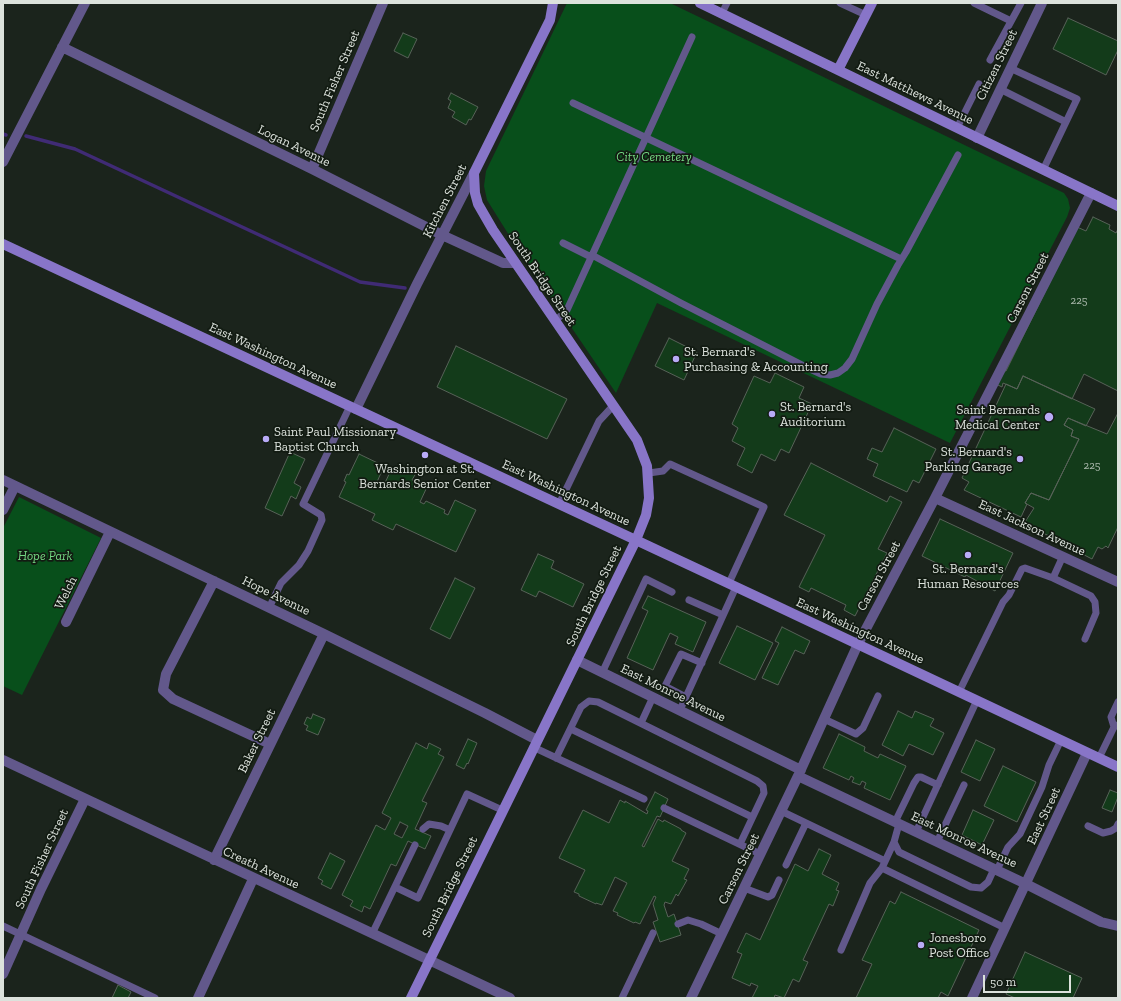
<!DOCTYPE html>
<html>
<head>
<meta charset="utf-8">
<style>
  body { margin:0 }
  #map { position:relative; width:1121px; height:1001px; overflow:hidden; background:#1b241c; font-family:"Zilla Slab",serif }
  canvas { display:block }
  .frame { position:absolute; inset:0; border:4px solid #dce2dc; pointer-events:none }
  .scale { position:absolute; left:983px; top:975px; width:88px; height:18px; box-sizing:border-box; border:2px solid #dce2dc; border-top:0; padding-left:5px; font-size:12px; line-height:14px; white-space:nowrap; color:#dce2dc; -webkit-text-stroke:3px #121b12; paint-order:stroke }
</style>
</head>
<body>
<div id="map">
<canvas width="1121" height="1001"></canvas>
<div class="frame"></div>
<div class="scale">50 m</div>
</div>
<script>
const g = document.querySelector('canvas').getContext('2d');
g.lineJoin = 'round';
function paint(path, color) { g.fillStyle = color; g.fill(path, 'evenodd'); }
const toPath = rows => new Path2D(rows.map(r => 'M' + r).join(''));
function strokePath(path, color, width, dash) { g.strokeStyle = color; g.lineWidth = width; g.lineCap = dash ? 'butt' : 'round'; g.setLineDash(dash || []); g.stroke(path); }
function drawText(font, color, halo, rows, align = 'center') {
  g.font = font + ' "Zilla Slab",serif'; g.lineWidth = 3.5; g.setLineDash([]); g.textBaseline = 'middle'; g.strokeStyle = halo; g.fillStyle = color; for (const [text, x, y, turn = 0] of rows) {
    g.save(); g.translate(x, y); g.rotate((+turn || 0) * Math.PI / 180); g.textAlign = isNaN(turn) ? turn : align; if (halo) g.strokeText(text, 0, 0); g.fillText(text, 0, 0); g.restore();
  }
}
paint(toPath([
  [567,3,670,3,1064,193,1068,199,1070,208,1067,217,950,443,657,303,616,393,512,240,487,200,484,186,486,171],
  [19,497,101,538,22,695,3,686,3,528]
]), '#084f1b');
strokePath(toPath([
  [3,134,6,135],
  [26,136,75,149,360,282,405,288]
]), '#402b75', 3.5);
const building = toPath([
  [1068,18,1118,41,1118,50,1106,75,1053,49,1068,18],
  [403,33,417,39,408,58,394,51,403,33],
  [451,93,478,107,471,120,469,119,466,125,452,117,455,112,448,108,451,101,448,99,451,93],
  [1093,217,1110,225,1109,229,1116,233,1118,229,1118,391,1084,374,1072,399,1023,376,1017,389,1003,383,1002,387,996,384,1003,370,1006,371,1077,227,1086,231,1093,217],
  [669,338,697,352,684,380,655,366,669,338],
  [456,346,567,399,547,439,437,387,456,346],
  [775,373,804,387,799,398,812,404,789,453,781,449,775,461,761,454,752,473,737,465,745,448,732,441,738,428,732,424,754,376,770,383,775,373],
  [1023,376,1095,409,1086,426,1068,418,1064,425,1073,430,1071,436,1079,439,1049,500,1031,493,1025,503,1027,504,1021,517,964,490,969,482,962,478,1006,384,1017,389,1023,376],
  [1118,413,1118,527,1108,548,1106,546,1102,549,1098,547,1092,559,1067,546,1068,542,1061,538,1058,540,1032,528,1032,526,1025,522,1034,508,1025,503,1031,493,1049,500,1079,439,1071,436,1073,430,1064,425,1068,418,1107,434,1118,413],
  [894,428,936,449,919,483,913,480,907,492,873,476,878,464,867,459,872,448,882,452,894,428],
  [290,452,305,459,294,483,301,487,296,499,291,496,282,516,265,508,290,452],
  [359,454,384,466,377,482,384,485,391,470,401,474,404,467,416,473,412,480,427,487,420,502,424,504,426,501,445,510,444,513,448,515,455,500,476,510,456,552,396,524,393,530,372,520,375,514,339,497,346,482,344,481,347,474,349,475,359,454],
  [811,463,887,502,890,496,902,502,878,549,887,553,855,616,844,610,846,605,811,588,809,592,799,587,825,535,784,515,811,463],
  [940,519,1013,553,995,591,966,575,965,577,922,556,940,519],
  [538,554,554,561,551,568,584,584,573,607,539,591,536,597,521,590,538,554],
  [455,578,475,588,450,639,430,629,455,578],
  [648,596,706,622,693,652,675,644,678,637,670,633,653,670,627,658,648,611,642,608,648,596],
  [737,626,773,643,755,680,719,663,737,626],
  [782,627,810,641,804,654,795,650,778,685,762,678,779,643,775,641,782,627],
  [898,711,912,718,915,711,934,719,930,726,944,733,933,755,909,744,903,756,882,745,898,711],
  [313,714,325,719,318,735,306,730,308,726,304,724,307,717,311,719,313,714],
  [839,734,865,747,864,751,878,758,880,754,906,766,890,800,864,788,866,783,862,781,860,785,852,782,854,778,851,776,849,780,823,768,839,734],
  [468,739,477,743,468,764,467,763,464,769,456,765,468,739],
  [976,740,995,749,980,781,961,772,976,740],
  [416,743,427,749,429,743,441,749,438,754,444,757,422,801,427,803,415,829,431,836,425,849,408,841,396,866,391,864,370,909,364,906,362,912,350,906,353,901,342,895,376,825,385,830,391,818,382,813,416,743],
  [400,822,408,826,402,838,394,834,400,822],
  [1003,766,1036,782,1017,822,984,806,1003,766],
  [1110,790,1118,793,1118,797,1112,812,1102,808,1110,790],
  [655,792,668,799,660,817,657,816,642,846,644,847,658,819,663,822,664,820,681,829,681,830,686,833,672,861,689,869,684,879,687,880,678,896,676,894,671,904,665,902,664,905,668,917,674,914,681,935,660,942,653,922,658,920,653,904,656,897,654,896,640,924,635,922,634,923,617,915,618,913,613,911,627,883,615,877,602,905,596,903,596,904,579,896,579,894,574,892,585,870,559,858,583,810,609,823,620,800,625,803,625,801,647,814,648,811,646,810,655,792],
  [973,810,994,820,982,845,962,835,973,810],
  [819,849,831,855,822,874,839,883,836,890,839,891,833,906,829,904,803,960,808,962,799,982,793,979,784,998,775,995,774,998,752,998,758,986,751,983,750,986,732,978,742,954,737,952,746,933,760,940,795,864,808,871,819,849],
  [330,853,345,861,331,889,321,884,323,881,318,878,330,853],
  [901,892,979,930,948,996,941,992,938,998,856,998,872,964,862,960,890,901,895,904,901,892],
  [1025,952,1082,978,1073,998,1015,998,1006,994,1025,952],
  [118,985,131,992,128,998,112,998,118,985]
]);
paint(building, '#133b1a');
strokePath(building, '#576258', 1);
strokePath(toPath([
  [840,3,866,15],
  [974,3,1011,21],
  [722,13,727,3],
  [990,60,1021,3],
  [1010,68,1077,99,1043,170],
  [1000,89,1066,122],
  [573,103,901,259],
  [957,128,979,84],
  [563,243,591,257],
  [592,255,681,303,810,369,821,374,830,375,838,373,845,368,852,359,877,304,898,265,906,252,958,155],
  [555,321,567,310,692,37],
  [649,473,663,471,670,464,764,507,729,583],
  [559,504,599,421,613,406],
  [1053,578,1063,556],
  [689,600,723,615],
  [269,608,281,583,299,565,308,551,322,520,321,515,303,504,350,406],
  [602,673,646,579,672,592],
  [959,692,1003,602,1009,595,1022,569,1025,568,1053,578,1091,596,1095,602,1096,613,1085,639],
  [686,697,665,686,681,654,702,663],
  [1118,702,1111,717,1114,727,1118,725],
  [680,710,736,587],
  [824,719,856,734,863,728,878,696],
  [641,723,653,697],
  [571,729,752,817],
  [533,747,644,799],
  [556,758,581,707,589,701,598,702,757,781,763,786,764,793,740,844],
  [1099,758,1114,727],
  [664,808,760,854],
  [781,811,885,861],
  [895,822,914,783,918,777,921,777,938,785],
  [899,824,894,842,899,852,971,887,981,888,988,882,994,869],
  [1088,826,1103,833,1111,831,1116,828,1118,824],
  [423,829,429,824,441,826,450,830,467,794,502,810],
  [916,832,977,700],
  [937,842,964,785],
  [786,865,806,823],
  [882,868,1005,928],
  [997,870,1008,847,1020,834,1042,787,1049,765,1061,740],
  [395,887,418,898,450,830],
  [744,888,768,897,772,895,779,880],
  [678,924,688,920,701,924,722,934],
  [3,926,155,998],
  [372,934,415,845],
  [841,950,870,883,882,868,894,842],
  [622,998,653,933]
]), '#62588b', 7);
strokePath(toPath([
  [62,47,312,169,442,235,503,263,515,263],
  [977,138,1042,3],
  [3,162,85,3],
  [312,169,383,3],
  [356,409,417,284,474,173],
  [3,480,324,634,485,713,537,740],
  [935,498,1118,582],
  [3,510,15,486],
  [214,581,166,674,163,690,173,699,270,744],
  [66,622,110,532],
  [577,660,801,770],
  [3,760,510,998],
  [798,776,1026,884,1101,922,1118,926],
  [214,860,324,634],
  [3,974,41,889,85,799],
  [198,998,253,879],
  [691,998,798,776,858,644,935,498,1091,193],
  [972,998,1087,753]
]), '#62588b', 10);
strokePath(toPath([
  [700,3,1118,206],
  [838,70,872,3],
  [3,244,764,600,1118,767],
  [411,998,636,540,646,515,649,498,647,466,637,440,493,230,478,204,475,193,474,173,550,20,553,3]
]), '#8875c8', 10);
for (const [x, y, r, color] of [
  [676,359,4,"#b9abf7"],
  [772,414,4,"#b9abf7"],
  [1049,417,5,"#b9abf7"],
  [266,439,4,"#b9abf7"],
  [425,455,4,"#b9abf7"],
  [1020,459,4,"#b9abf7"],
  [968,555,4,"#b9abf7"],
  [921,945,4,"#b9abf7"]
]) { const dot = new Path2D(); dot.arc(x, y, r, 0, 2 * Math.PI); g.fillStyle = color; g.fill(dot); strokePath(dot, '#121b12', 1.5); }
drawText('11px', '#aab8ac', null, [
  ["225",1079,301],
  ["225",1092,466]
]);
drawText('13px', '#dce2dc', '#121b12', [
  ["Citizen Street",997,65,-64],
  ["South Fisher Street",335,81,-67],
  ["East Matthews Avenue",915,93,26],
  ["Logan Avenue",294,146,26],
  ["Kitchen Street",445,201,-63],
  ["South Bridge Street",542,279,56],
  ["Carson Street",1028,288,-63],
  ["East Washington Avenue",273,356,25],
  ["East Washington Avenue",566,493,25],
  ["East Jackson Avenue",1032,528,25],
  ["Carson Street",879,576,-62],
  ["Welch",66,593,-64],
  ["Hope Avenue",276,596,26],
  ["South Bridge Street",594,596,-64],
  ["East Washington Avenue",860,631,25],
  ["East Monroe Avenue",673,693,26],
  ["Baker Street",257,741,-64],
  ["East Street",1044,816,-65],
  ["East Monroe Avenue",964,840,25],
  ["South Fisher Street",42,859,-65],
  ["Creath Avenue",261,868,25],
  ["Carson Street",739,869,-64],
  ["South Bridge Street",450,887,-64]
]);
drawText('italic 13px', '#75d883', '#121b12', [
  ["City Cemetery",654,157],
  ["Hope Park",45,556]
]);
drawText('13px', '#dce2dc', '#121b12', [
  ["St. Bernard's",684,352],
  ["Purchasing & Accounting",684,367],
  ["St. Bernard's",780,407],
  ["Auditorium",780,422],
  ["Saint Bernards",1040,410,"right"],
  ["Medical Center",1040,425,"right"],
  ["Saint Paul Missionary",274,432],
  ["Baptist Church",274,447],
  ["St. Bernard's",1012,452,"right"],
  ["Parking Garage",1012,467,"right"],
  ["Washington at St.",425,469,"center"],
  ["Bernards Senior Center",425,484,"center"],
  ["St. Bernard's",968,569,"center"],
  ["Human Resources",968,584,"center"],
  ["Jonesboro",929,938],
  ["Post Office",929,953]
], 'left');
</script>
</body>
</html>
